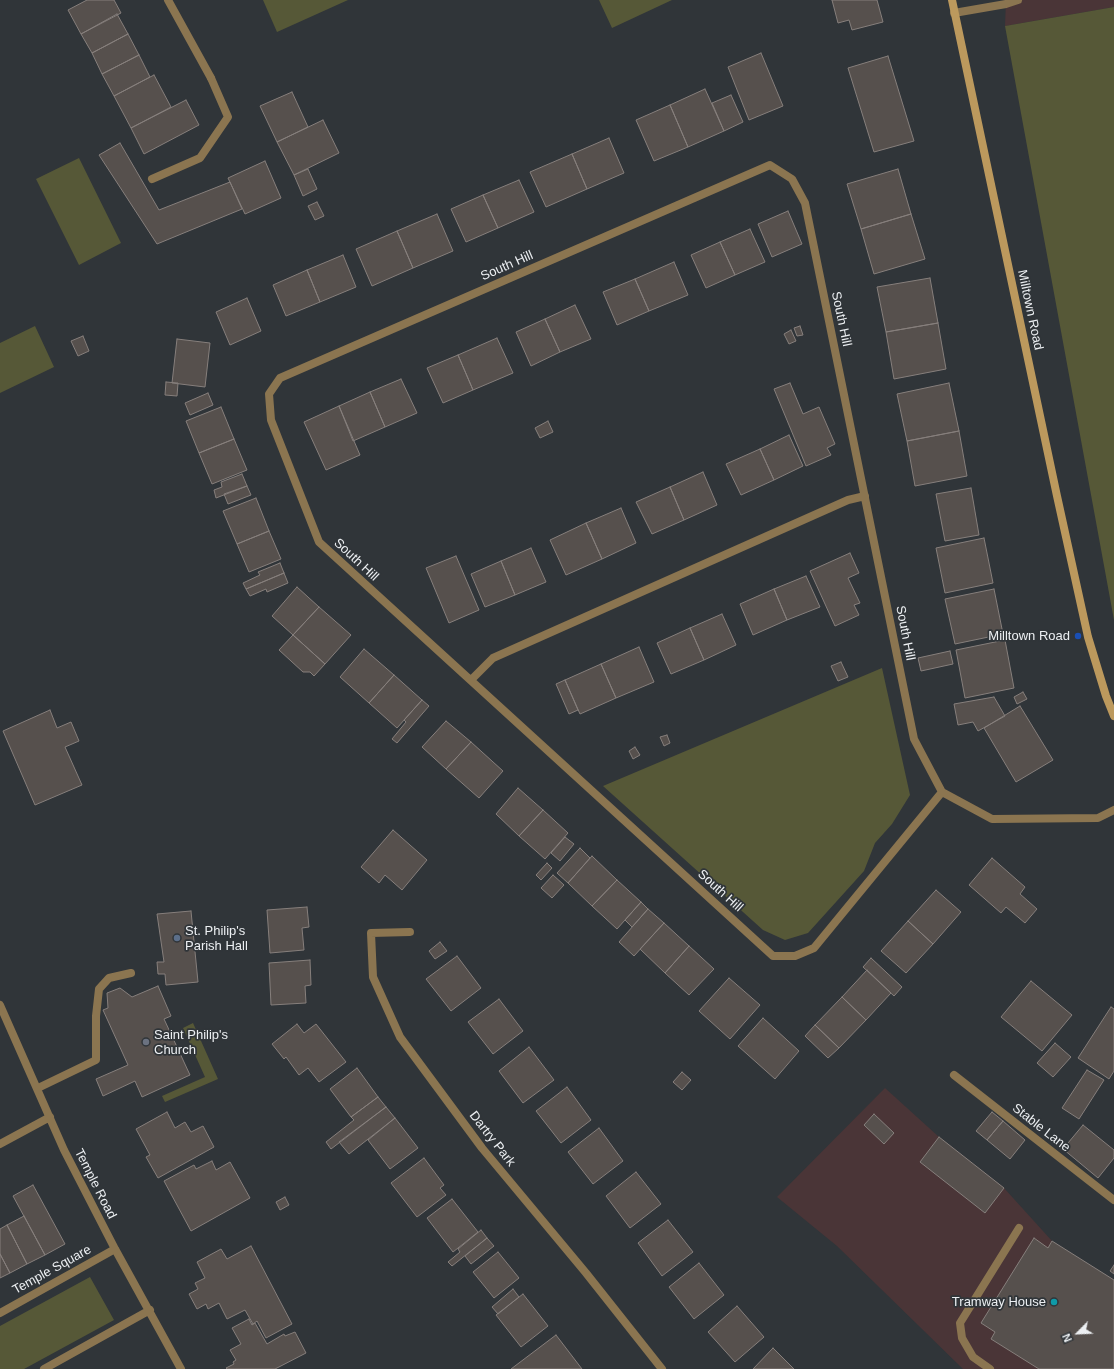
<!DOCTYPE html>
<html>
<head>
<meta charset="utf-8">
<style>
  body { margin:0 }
  #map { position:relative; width:1114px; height:1369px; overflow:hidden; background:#303539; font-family:Helvetica,sans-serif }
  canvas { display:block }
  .north { position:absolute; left:1058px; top:1313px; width:40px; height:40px; -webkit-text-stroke:3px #303539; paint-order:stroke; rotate:246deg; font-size:11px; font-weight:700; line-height:16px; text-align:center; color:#eceff2 }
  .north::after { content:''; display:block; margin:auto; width:14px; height:18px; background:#eceff2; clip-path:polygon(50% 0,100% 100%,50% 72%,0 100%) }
</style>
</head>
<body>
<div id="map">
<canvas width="1114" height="1369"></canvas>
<div class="north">N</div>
</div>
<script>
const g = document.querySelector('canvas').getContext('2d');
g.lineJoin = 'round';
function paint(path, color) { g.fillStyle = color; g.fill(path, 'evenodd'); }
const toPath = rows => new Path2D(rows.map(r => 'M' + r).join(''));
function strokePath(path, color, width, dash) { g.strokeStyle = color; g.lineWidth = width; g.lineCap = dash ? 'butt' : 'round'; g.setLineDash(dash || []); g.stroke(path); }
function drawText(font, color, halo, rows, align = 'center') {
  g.font = font + ' Helvetica,sans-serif'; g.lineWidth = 3.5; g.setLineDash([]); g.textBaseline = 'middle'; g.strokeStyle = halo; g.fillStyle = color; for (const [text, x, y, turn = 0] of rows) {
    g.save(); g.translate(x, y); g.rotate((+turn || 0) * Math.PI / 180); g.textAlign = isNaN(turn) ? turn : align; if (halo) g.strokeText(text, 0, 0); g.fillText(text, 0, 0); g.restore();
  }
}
paint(toPath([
  [1006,0,1114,0,1114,7,1005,26],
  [885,1088,939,1137,1004,1188,1052,1241,1114,1369,963,1369,837,1246,777,1197]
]), '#4a3537');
paint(toPath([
  [263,0,348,0,277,32],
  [599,0,672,0,612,28],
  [1114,7,1114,620,1005,26],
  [79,158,121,243,79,265,36,179],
  [35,326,54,367,0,393,0,343],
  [882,668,910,795,892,824,875,843,864,871,808,933,785,940,763,930,603,786],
  [193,1023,218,1079,165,1102,162,1096,205,1077,183,1028],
  [90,1277,114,1320,24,1369,0,1369,0,1326]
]), '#565837');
const building = toPath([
  [87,0,114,0,121,13,81,34,68,10,87,0],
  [832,0,877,0,883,22,852,30,849,20,838,23,832,0],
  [117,14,128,34,92,53,81,34,117,14],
  [128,34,139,55,102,74,92,53,128,34],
  [761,53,783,106,749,120,728,67,761,53],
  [139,55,150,77,114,96,102,74,139,55],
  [888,56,914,141,874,152,848,68,888,56],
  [154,75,171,107,131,128,114,96,154,75],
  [705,89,724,131,688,147,670,105,705,89],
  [292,92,308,127,277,142,260,106,292,92],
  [731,95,743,122,724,131,712,103,731,95],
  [186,100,199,125,144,154,131,128,186,100],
  [670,105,688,147,654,161,636,120,670,105],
  [323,120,339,153,294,175,277,142,323,120],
  [609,138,624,173,587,189,572,154,609,138],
  [120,143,159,210,230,182,242,209,157,244,99,155,120,143],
  [572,154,587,189,546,207,530,172,572,154],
  [265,161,281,198,245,214,228,178,265,161],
  [308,169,317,189,303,196,294,175,308,169],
  [898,169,911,214,861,229,847,184,898,169],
  [519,180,534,212,498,228,483,195,519,180],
  [483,195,498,228,466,242,451,209,483,195],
  [317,202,324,216,315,220,308,206,317,202],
  [788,211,802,244,772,257,758,224,788,211],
  [437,214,453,251,413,268,397,231,437,214],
  [911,214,925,259,874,274,861,229,911,214],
  [750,229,765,262,735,275,720,242,750,229],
  [397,231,413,268,372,286,356,249,397,231],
  [720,242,735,275,706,288,691,255,720,242],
  [343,255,356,287,320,302,307,270,343,255],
  [674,262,688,295,649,311,635,279,674,262],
  [307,270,320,302,286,316,273,285,307,270],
  [930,278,938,323,886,332,877,287,930,278],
  [635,279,649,311,617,325,603,292,635,279],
  [247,298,261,331,230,345,216,312,247,298],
  [575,305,591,339,560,352,545,319,575,305],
  [545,319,560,352,531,366,516,332,545,319],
  [938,323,946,369,894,379,886,332,938,323],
  [800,326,803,335,797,336,794,328,800,326],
  [791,330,796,341,789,344,784,334,791,330],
  [83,336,89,351,78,356,71,341,83,336],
  [497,338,513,373,473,390,458,355,497,338],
  [177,339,210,343,205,387,172,383,177,339],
  [458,355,473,390,443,403,427,368,458,355],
  [401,379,417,413,385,427,370,392,401,379],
  [166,382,178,383,177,396,165,395,166,382],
  [790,383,803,414,819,407,835,444,827,448,831,455,806,466,774,389,790,383],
  [949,383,959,431,907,441,897,394,949,383],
  [370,392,385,427,353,441,339,406,370,392],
  [208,393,213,405,190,415,185,403,208,393],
  [339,406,360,455,326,470,304,422,339,406],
  [221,407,234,439,199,453,186,421,221,407],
  [548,421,553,432,540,438,535,428,548,421],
  [959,431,967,476,915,486,907,441,959,431],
  [789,435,803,466,774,480,760,449,789,435],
  [234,439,247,470,212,484,199,453,234,439],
  [760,449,774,480,741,495,726,464,760,449],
  [703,472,717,505,684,520,670,487,703,472],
  [242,474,247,486,216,498,214,490,222,487,221,482,242,474],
  [247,486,251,495,228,504,224,494,247,486],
  [670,487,684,520,652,534,636,502,670,487],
  [971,488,979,535,945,541,936,494,971,488],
  [256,498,269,531,237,544,223,511,256,498],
  [621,508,636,543,602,559,586,523,621,508],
  [586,523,602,559,566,575,550,540,586,523],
  [269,531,281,559,249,572,237,544,269,531],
  [984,538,993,583,945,593,936,548,984,538],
  [531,548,546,582,515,595,501,561,531,548],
  [850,553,859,573,848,578,860,603,854,605,859,615,835,626,810,571,850,553],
  [456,556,479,610,449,623,426,568,456,556],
  [501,561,515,595,485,607,471,574,501,561],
  [280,563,284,573,246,589,243,583,260,575,258,572,280,563],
  [284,573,288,583,267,592,266,589,250,596,246,589,284,573],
  [806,576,820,607,787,620,774,589,806,576],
  [297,587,319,607,293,635,272,616,297,587],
  [774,589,787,620,753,635,740,604,774,589],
  [994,589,1003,634,955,644,945,599,994,589],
  [319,607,351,635,325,664,293,635,319,607],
  [722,614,736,645,704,660,690,628,722,614],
  [690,628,704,660,671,674,657,643,690,628],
  [293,635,325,664,314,676,310,672,303,672,279,650,293,635],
  [1005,640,1014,688,965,698,956,650,1005,640],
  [639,647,654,682,616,698,601,664,639,647],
  [364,649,394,675,369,703,340,677,364,649],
  [950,651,953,664,921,671,918,658,950,651],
  [841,662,848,677,838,681,831,666,841,662],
  [601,664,616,698,580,714,565,680,601,664],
  [394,675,422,700,397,728,369,703,394,675],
  [565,680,578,710,569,714,556,684,565,680],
  [1023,692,1027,699,1017,704,1014,697,1023,692],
  [994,697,1005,716,978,731,973,722,958,725,954,704,994,697],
  [422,700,429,706,397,743,392,739,406,722,404,720,422,700],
  [1020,706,1053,760,1016,782,984,728,1020,706],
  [50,710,57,728,71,722,79,741,65,747,82,785,35,805,3,731,50,710],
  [446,721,471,742,446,769,422,747,446,721],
  [667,735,670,743,664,746,660,737,667,735],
  [471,742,503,771,479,798,446,769,471,742],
  [635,747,640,755,633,759,629,751,635,747],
  [518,788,543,810,519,836,496,814,518,788],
  [543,810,568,833,545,859,519,836,543,810],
  [393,830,427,860,402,890,385,875,379,883,361,867,393,830],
  [565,837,574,844,560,861,551,853,565,837],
  [580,848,590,858,568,883,557,873,580,848],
  [592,856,617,880,592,906,568,883,592,856],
  [992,858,1025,887,1020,894,1037,909,1025,923,1006,907,1001,913,969,885,992,858],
  [547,863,552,868,541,880,536,875,547,863],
  [553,875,564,885,552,898,541,888,553,875],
  [617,880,641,902,617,929,592,906,617,880],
  [936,890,961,912,933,944,908,921,936,890],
  [641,902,648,909,632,927,625,920,641,902],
  [307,907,309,927,302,928,304,950,270,953,267,910,307,907],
  [648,909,664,923,634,956,619,942,648,909],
  [191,911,198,982,166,985,165,974,158,974,157,962,164,962,157,914,191,911],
  [908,921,933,944,906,973,881,951,908,921],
  [664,923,689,946,665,973,640,949,664,923],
  [440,942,447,951,435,959,429,951,440,942],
  [689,946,714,969,689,995,665,973,689,946],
  [457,956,481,988,451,1011,426,979,457,956],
  [871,958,902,987,894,996,863,967,871,958],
  [310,960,311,985,305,986,306,1003,271,1005,269,963,310,960],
  [867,970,891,993,866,1020,842,997,867,970],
  [729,978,760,1005,730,1039,699,1011,729,978],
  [1031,981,1072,1015,1042,1051,1001,1017,1031,981],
  [158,986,171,1016,164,1019,190,1075,142,1097,135,1081,103,1096,96,1079,128,1065,103,1010,108,1008,107,993,120,988,132,997,158,986],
  [842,997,866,1020,839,1048,815,1025,842,997],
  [499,999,523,1031,493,1054,468,1022,499,999],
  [1111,1007,1114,1009,1114,1071,1109,1079,1078,1058,1111,1007],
  [763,1018,799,1051,775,1079,738,1046,763,1018],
  [297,1024,304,1033,316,1024,346,1062,319,1082,308,1068,299,1075,286,1057,284,1059,272,1044,297,1024],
  [815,1025,839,1048,828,1058,805,1036,815,1025],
  [1055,1043,1071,1057,1053,1077,1037,1063,1055,1043],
  [529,1047,554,1080,523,1103,499,1071,529,1047],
  [357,1068,378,1097,351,1117,330,1089,357,1068],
  [1087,1070,1104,1080,1079,1119,1062,1108,1087,1070],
  [682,1072,691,1080,682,1090,673,1082,682,1072],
  [567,1087,591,1120,561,1143,536,1111,567,1087],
  [378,1097,386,1107,331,1149,326,1142,354,1120,351,1117,378,1097],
  [386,1107,395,1118,349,1154,339,1142,386,1107],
  [167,1112,175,1128,185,1122,191,1132,203,1126,214,1147,158,1178,146,1157,150,1155,136,1129,167,1112],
  [992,1112,1003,1121,987,1140,976,1131,992,1112],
  [874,1114,894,1133,884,1144,864,1125,874,1114],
  [395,1118,418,1148,390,1169,368,1140,395,1118],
  [1003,1121,1025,1140,1010,1159,987,1140,1003,1121],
  [1083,1125,1114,1150,1114,1158,1098,1178,1063,1149,1083,1125],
  [599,1128,623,1161,593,1184,568,1152,599,1128],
  [939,1137,1004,1188,985,1213,920,1162,939,1137],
  [424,1158,444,1185,440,1188,446,1195,417,1217,391,1183,424,1158],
  [212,1161,216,1170,230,1162,250,1198,191,1231,164,1181,194,1165,196,1169,212,1161],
  [636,1172,661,1204,630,1228,606,1196,636,1172],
  [33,1185,65,1244,45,1255,13,1196,33,1185],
  [285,1197,289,1205,280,1210,276,1202,285,1197],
  [452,1199,478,1232,453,1252,427,1218,452,1199],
  [24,1216,45,1255,27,1264,7,1225,24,1216],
  [668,1220,693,1252,662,1276,638,1243,668,1220],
  [7,1225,27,1264,10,1273,0,1254,0,1229,7,1225],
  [481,1230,487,1238,452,1266,448,1262,460,1252,458,1249,481,1230],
  [487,1238,494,1246,471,1264,465,1256,487,1238],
  [1034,1238,1048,1248,1052,1241,1114,1280,1114,1369,1039,1369,991,1339,995,1332,981,1323,1034,1238],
  [251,1246,292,1324,266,1338,257,1321,253,1324,245,1310,227,1319,219,1303,208,1309,206,1304,197,1309,189,1294,198,1289,195,1283,205,1278,197,1262,221,1249,227,1259,251,1246],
  [498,1252,519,1278,494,1298,473,1272,498,1252],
  [0,1254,10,1273,0,1278,0,1254],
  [699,1263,724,1295,694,1319,669,1287,699,1263],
  [1114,1265,1114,1274,1110,1271,1114,1265],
  [513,1289,519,1297,498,1314,492,1307,513,1289],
  [523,1294,548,1326,521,1347,496,1315,523,1294],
  [737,1306,764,1337,735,1362,708,1332,737,1306],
  [249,1319,252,1325,255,1323,267,1344,284,1334,285,1336,295,1332,306,1353,275,1369,227,1369,226,1368,234,1364,233,1362,236,1360,230,1350,241,1344,232,1328,249,1319],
  [556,1335,582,1369,511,1369,556,1335],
  [773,1348,794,1369,753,1369,773,1348]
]);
paint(building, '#56504d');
strokePath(building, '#867f7c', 1);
strokePath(toPath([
  [954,13,1006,4,1018,0],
  [152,179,200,158,228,117,211,78],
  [38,1088,96,1060,96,1016,99,989,109,978,131,973],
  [990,1369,973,1357,962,1338,960,1323,1019,1228]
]), '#8b7550', 8);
strokePath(toPath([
  [168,0,211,78],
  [471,680,493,658,848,500,865,496],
  [942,792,814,948,795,956,773,956,319,542,271,420,269,394,280,378,770,165,792,179,805,203,914,739,942,792,992,819,1098,818,1114,810],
  [410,932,371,933,373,977,400,1037,482,1148,586,1273,662,1369],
  [0,1005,64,1150,115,1249,181,1369],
  [954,1075,1114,1200],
  [0,1144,50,1117],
  [0,1313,115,1249],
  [44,1369,150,1310]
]), '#8b7550', 8);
strokePath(toPath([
  [952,0,1057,496,1088,637,1106,696,1114,716]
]), '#bc995d', 8);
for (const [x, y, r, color] of [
  [1078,636,4,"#1a4fb4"],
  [177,938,4,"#5c6f8a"],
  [146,1042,4,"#6b7280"],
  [1054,1302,4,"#0f9aa8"]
]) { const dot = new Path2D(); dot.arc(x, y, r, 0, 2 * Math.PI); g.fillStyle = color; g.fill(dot); strokePath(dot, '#303539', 1.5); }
drawText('13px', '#eceff2', '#303539', [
  ["South Hill",507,266,-24],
  ["Milltown Road",1030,310,78],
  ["South Hill",841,319,78],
  ["South Hill",356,560,43],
  ["South Hill",905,633,79],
  ["South Hill",720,891,42],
  ["Stable Lane",1041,1128,38],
  ["Dartry Park",492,1139,52],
  ["Temple Road",95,1184,63],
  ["Temple Square",52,1270,-29]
]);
drawText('13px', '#eceff2', '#303539', [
  ["Milltown Road",1070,636],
  ["St. Philip's",185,931,"left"],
  ["Parish Hall",185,946,"left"],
  ["Saint Philip's",154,1035,"left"],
  ["Church",154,1050,"left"],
  ["Tramway House",1046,1302]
], 'right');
</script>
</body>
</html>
